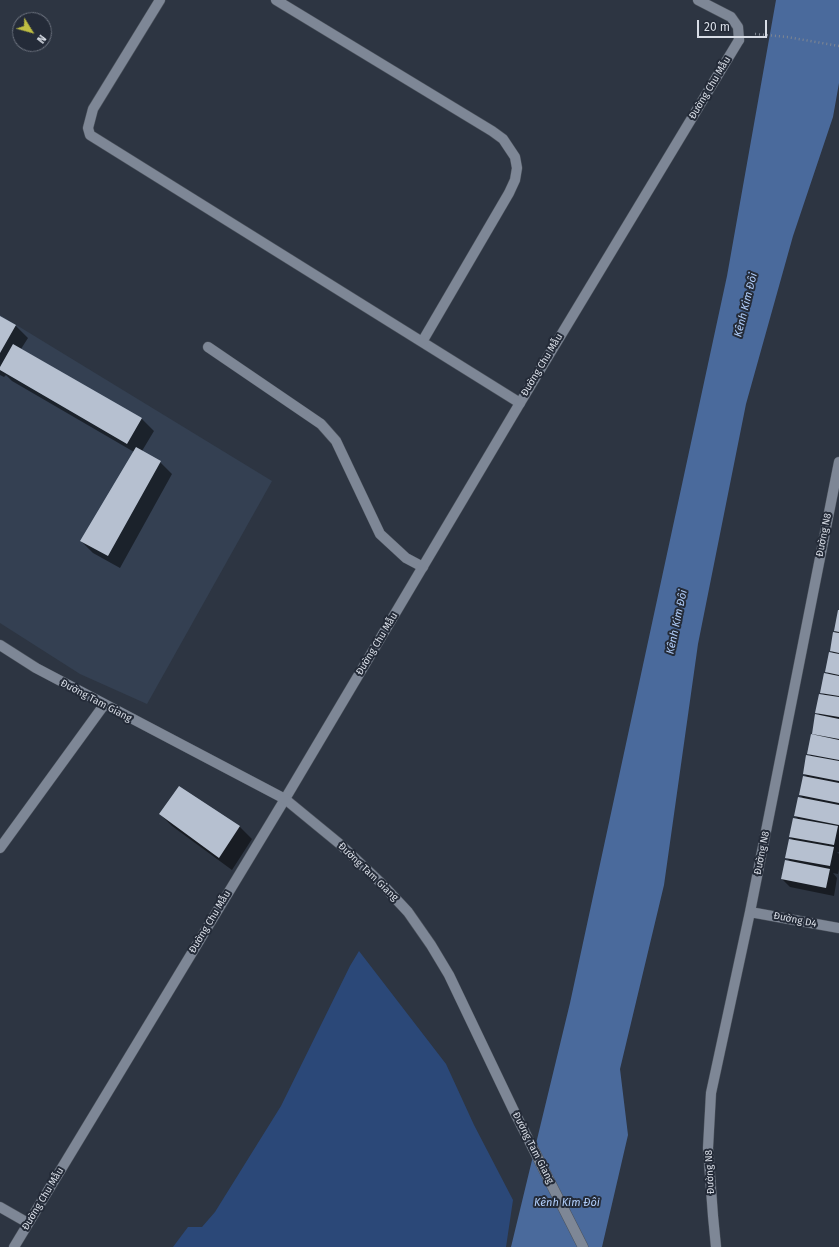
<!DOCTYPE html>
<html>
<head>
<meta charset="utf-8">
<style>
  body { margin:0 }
  #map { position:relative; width:839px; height:1247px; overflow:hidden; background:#2d3542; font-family:"Fira Sans",sans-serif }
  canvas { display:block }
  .north { position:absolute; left:12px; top:12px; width:40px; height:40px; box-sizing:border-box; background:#242b38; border:1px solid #6c727e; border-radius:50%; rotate:127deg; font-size:11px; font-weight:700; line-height:16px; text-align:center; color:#d8dde6 }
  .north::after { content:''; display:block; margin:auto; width:14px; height:18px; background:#bfbe42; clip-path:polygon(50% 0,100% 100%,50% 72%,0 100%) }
  .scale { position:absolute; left:697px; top:20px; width:70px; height:18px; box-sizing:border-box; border:2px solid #d8dde6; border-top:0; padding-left:5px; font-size:12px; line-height:14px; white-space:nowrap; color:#d8dde6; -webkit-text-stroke:3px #242b38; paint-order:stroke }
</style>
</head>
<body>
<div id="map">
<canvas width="839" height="1247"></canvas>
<div class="north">N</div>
<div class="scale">20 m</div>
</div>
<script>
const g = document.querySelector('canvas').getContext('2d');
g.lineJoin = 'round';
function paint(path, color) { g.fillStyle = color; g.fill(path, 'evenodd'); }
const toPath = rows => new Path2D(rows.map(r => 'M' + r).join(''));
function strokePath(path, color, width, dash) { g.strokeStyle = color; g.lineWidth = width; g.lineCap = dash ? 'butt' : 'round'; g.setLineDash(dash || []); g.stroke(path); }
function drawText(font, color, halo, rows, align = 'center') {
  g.font = font + ' "Fira Sans",sans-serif'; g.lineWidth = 4; g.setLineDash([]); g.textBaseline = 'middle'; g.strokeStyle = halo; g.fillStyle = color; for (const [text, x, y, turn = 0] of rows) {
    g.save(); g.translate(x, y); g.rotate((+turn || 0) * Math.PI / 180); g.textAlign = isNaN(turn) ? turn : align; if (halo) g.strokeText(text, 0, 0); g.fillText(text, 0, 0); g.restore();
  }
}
paint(toPath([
  [0,315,272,481,147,704,80,674,0,623]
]), '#344052');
paint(toPath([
  [359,951,446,1064,474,1125,513,1200,506,1247,173,1247,188,1227,202,1227,215,1212,281,1106,350,966]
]), '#2b4878');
paint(toPath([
  [776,0,839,0,839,83,833,117,793,236,746,404,698,644,664,885,620,1069,628,1135,602,1247,511,1247,570,1003,727,276]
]), '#4a6a9c');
paint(toPath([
  [0,317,16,326,28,338,21,349,142,419,154,431,142,451,160,462,172,474,120,568,93,553,81,541,134,452,12,381,6,375,4,377,0,375],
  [839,613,839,852,837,852,839,854,839,869,838,874,833,873,837,878,834,896,790,887,782,879,791,862,786,857,794,841,790,837,799,820,795,816,804,799,800,795,808,778,804,774,812,757,808,753,816,736,813,733,820,716,817,712,825,696,821,692,830,675,826,671,834,654,831,651],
  [180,788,240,827,252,839,232,870,172,826,160,814]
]), '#0007');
paint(toPath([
  [0,316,16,325,0,353],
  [13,344,142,418,127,444,0,370,0,367],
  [136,447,161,461,108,556,80,541],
  [838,610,839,610,839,632,834,631],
  [833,632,839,633,839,653,830,651],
  [829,652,839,654,839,675,825,672],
  [824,673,839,676,839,696,820,693],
  [819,694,839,697,839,717,815,713],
  [815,714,839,719,839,739,812,734],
  [811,734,839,740,839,760,807,754],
  [806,755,839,761,839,781,803,774],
  [803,776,839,783,839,803,799,795],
  [179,786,240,826,219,858,159,814],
  [798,797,839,805,839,825,794,816],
  [793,818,838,826,834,845,789,837],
  [789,839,834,847,830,866,785,858],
  [785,860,830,869,826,888,781,879]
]), '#b6c0d0');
const service = toPath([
  [208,347,321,424,336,441,380,534,406,558,423,567]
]);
const minor = toPath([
  [160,0,93,109,88,128,90,135,520,403],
  [276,0,492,131,503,139,515,157,517,168,515,180,509,193,422,342],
  [698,0,731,17,738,27,739,40],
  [0,848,104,705],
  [750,912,839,928],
  [0,1207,28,1223],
  [716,1247,713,1216,708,1148,711,1093,750,912,839,462]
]);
const tertiary = toPath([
  [14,1247,285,799,520,403,739,40]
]);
const secondary = toPath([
  [0,645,36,668,285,799,341,845,381,883,408,912,431,945,449,975,513,1109,583,1247]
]);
strokePath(service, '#4c535d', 11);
strokePath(minor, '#4c535d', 11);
strokePath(tertiary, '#4c535d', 11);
strokePath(secondary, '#4c535d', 11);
strokePath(toPath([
  [755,34,787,37,839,46]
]), '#808792', 2.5, [1, 3]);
strokePath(service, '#7e8796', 10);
strokePath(minor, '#7e8796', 10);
strokePath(tertiary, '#7e8796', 10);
strokePath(secondary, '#7e8796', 10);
drawText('10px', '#d8dde6', '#242b38', [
  ["Đường Chu Mẫu",710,88,-59],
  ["Đường Chu Mẫu",542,365,-59],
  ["Đường N8",824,535,-79],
  ["Đường Chu Mẫu",377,644,-59],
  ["Đường Tam Giang",96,701,28],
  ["Đường N8",762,853,-79],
  ["Đường Tam Giang",368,872,44],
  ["Đường D4",795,920,11],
  ["Đường Chu Mẫu",210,922,-59],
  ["Đường Tam Giang",533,1148,63],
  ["Đường N8",710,1172,-93],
  ["Đường Chu Mẫu",43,1199,-59]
]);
drawText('italic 11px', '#b1cefb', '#242b38', [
  ["Kênh Kim Đôi",746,305,-76],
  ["Kênh Kim Đôi",677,622,-78],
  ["Kênh Kim Đôi",567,1203]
]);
</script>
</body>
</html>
